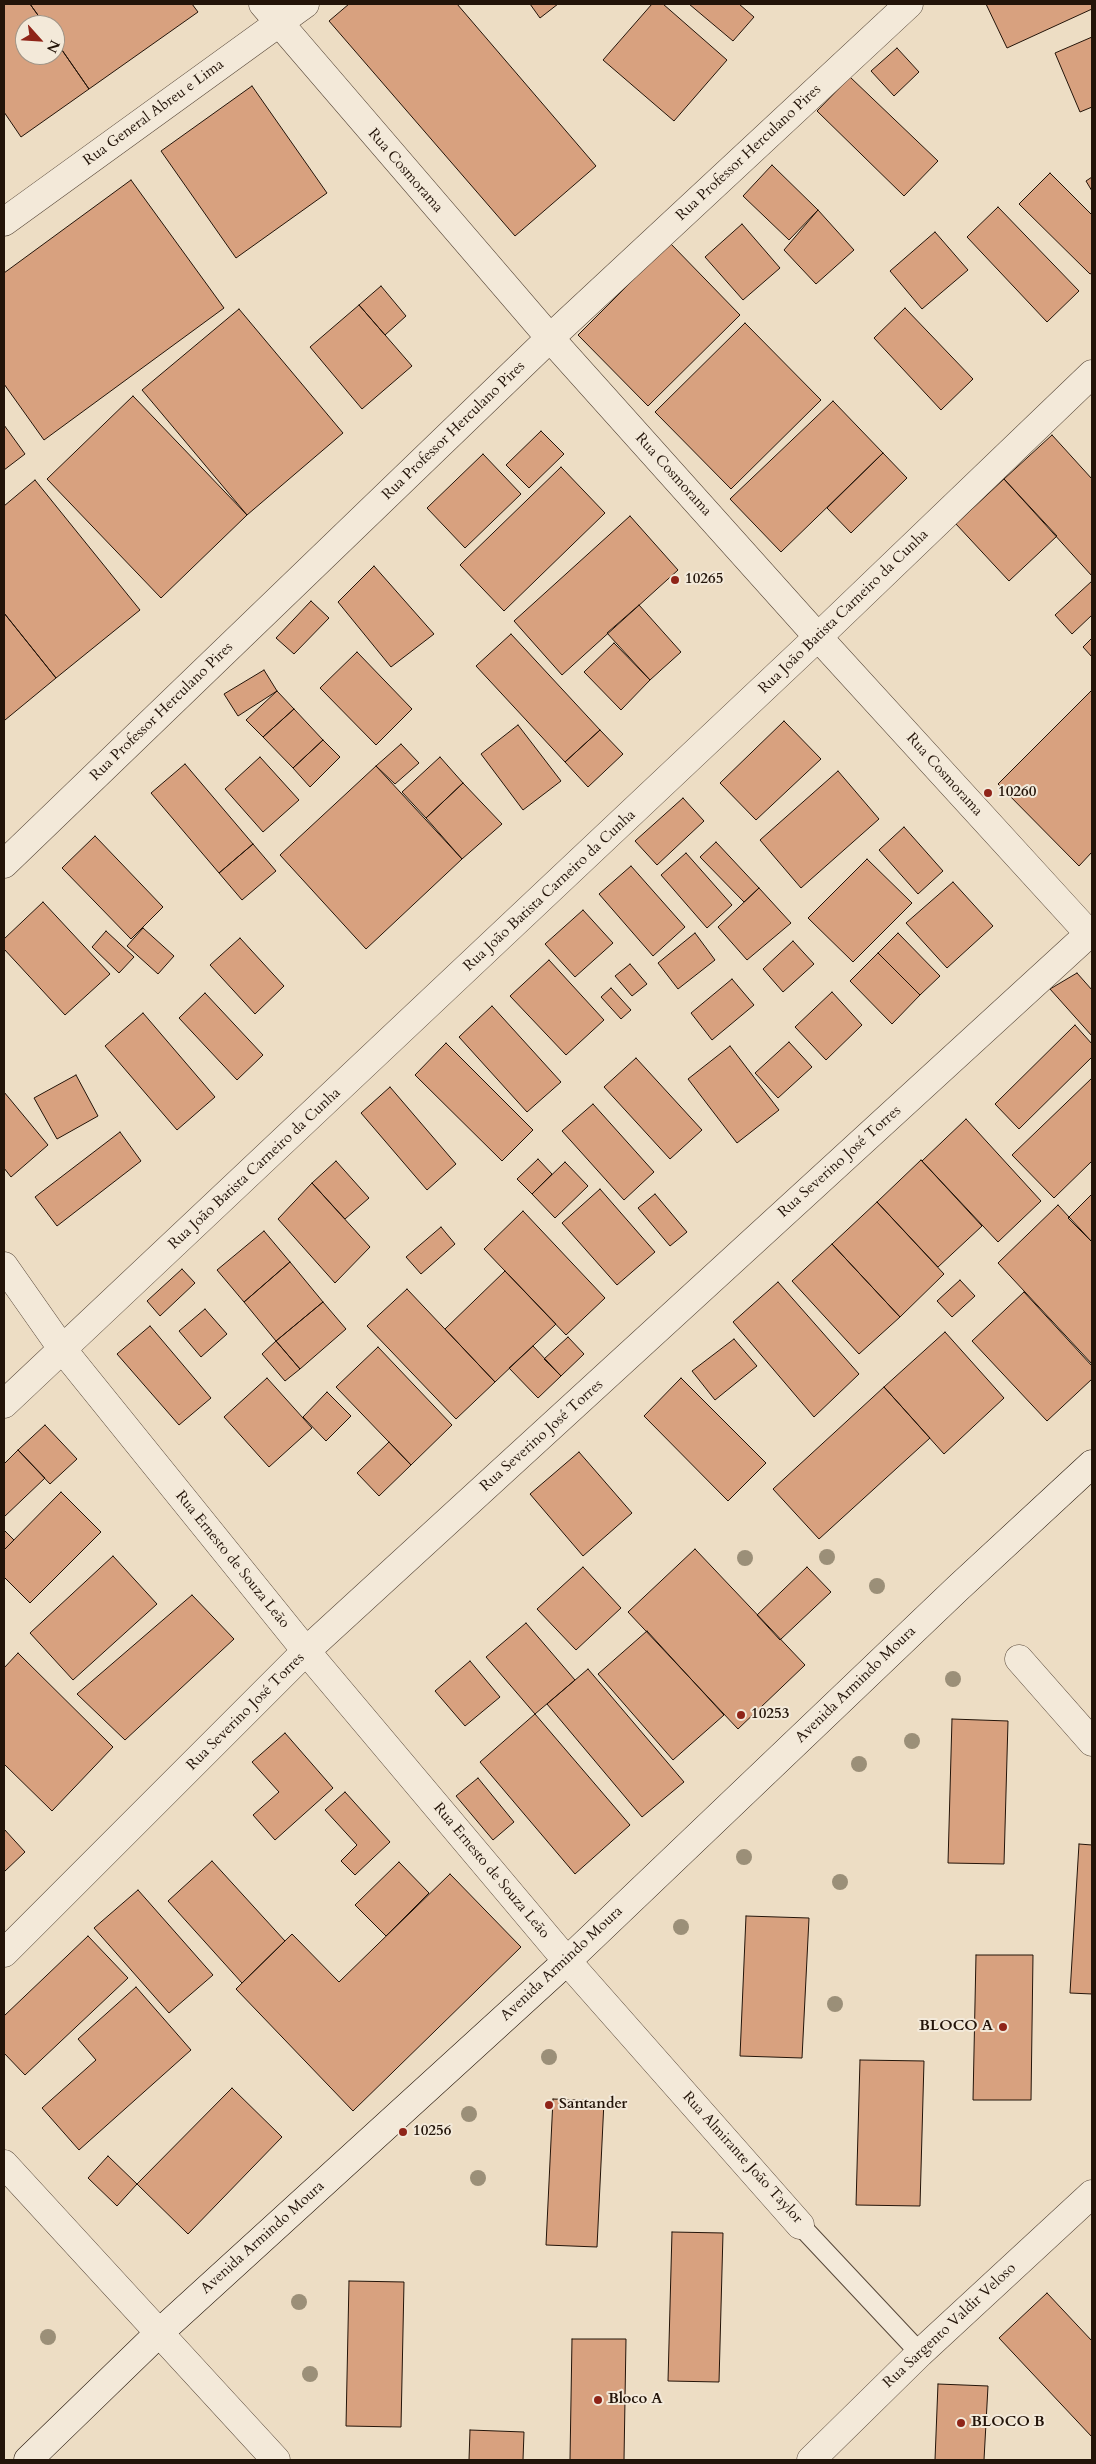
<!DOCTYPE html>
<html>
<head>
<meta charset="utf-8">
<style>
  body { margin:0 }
  #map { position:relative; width:1096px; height:2464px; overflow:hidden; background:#edddc4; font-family:Cardo,serif }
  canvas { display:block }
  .frame { position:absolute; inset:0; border:5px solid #231409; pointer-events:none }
  .north { position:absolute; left:15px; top:15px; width:50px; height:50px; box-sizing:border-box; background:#f3e9d9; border:1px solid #a09486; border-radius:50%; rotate:116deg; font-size:14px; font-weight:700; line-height:20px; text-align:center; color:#231409 }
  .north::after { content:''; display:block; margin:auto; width:18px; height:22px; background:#8f2418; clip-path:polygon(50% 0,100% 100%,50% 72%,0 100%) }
</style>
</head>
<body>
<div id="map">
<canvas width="1096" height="2464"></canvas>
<div class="frame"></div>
<div class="north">N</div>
</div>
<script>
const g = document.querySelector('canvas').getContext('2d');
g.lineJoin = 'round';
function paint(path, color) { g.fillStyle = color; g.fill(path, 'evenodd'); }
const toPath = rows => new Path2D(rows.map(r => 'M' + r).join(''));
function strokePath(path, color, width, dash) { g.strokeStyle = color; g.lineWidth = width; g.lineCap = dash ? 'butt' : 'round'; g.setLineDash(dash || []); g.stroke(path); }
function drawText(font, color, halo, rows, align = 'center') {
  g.font = font + ' Cardo,serif'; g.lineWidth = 4; g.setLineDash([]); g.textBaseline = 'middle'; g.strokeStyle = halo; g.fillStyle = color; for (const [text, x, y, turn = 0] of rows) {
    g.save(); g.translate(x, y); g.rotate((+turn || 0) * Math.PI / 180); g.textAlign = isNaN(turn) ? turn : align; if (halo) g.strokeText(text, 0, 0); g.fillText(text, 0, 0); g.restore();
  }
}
const building = toPath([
  [4,4,30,4,45,25,25,25,25,55,55,55,55,40,89,89,21,137,4,112,4,4],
  [30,4,192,4,198,12,89,89,55,40,55,25,45,25,30,4],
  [349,4,457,4,596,166,515,236,329,21,349,4],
  [530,4,558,4,540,18,530,4],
  [652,4,663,4,727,60,674,121,603,60,652,4],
  [689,4,739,4,754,17,733,41,689,4],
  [986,4,1092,4,1092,9,1007,48,986,4],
  [1092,37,1092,107,1080,112,1055,53,1092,37],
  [897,48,919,72,894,96,871,71,897,48],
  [850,77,938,161,904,196,817,111,850,77],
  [252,86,327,193,236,258,161,151,252,86],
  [772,165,818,210,789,240,743,196,772,165],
  [1050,173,1092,215,1092,273,1090,274,1019,204,1050,173],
  [1092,177,1092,191,1086,181,1092,177],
  [131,180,224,308,44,440,4,384,4,273,131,180],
  [998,207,1079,291,1047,322,967,237,998,207],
  [818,210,854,250,816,284,784,250,818,210],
  [742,224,780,268,743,300,705,257,742,224],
  [935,232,968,270,922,309,890,271,935,232],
  [670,243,740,315,648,406,578,335,670,243],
  [381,286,406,316,385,335,359,305,381,286],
  [359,305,412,366,362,409,310,347,359,305],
  [905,308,973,379,941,410,874,338,905,308],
  [239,309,343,433,247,515,142,390,239,309],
  [745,323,821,400,731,489,655,412,745,323],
  [133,396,247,515,161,598,47,479,133,396],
  [833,401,883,453,781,552,730,499,833,401],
  [4,425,25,454,4,470,4,425],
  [541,431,564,454,529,488,506,465,541,431],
  [1052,435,1092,479,1092,576,1004,479,1052,435],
  [883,453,907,478,851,533,827,508,883,453],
  [483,454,521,494,465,548,427,508,483,454],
  [561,467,605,513,504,611,460,565,561,467],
  [1004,479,1057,536,1009,581,956,524,1004,479],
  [35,480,140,610,56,678,4,613,4,506,35,480],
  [630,516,678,570,562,675,514,621,630,516],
  [374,566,434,634,391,667,338,602,374,566],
  [1092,581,1092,615,1072,634,1055,615,1092,581],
  [311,601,329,618,294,654,276,638,311,601],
  [639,605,681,652,650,680,607,633,639,605],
  [4,613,56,678,5,720,4,719,4,613],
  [511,634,600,730,565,762,476,666,511,634],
  [1092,638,1092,657,1083,647,1092,638],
  [614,643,650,680,621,710,584,672,614,643],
  [357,652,412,709,376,745,320,688,357,652],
  [264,670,277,691,238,716,224,694,264,670],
  [1092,690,1092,852,1079,866,998,784,1092,690],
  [277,691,294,709,263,737,246,720,277,691],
  [294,709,323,740,293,768,263,737,294,709],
  [784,721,821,759,756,820,720,783,784,721],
  [518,725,561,781,523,810,481,754,518,725],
  [600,730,623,754,588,787,565,762,600,730],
  [323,740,340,757,310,787,293,768,323,740],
  [401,744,419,763,395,784,376,766,401,744],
  [260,757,299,800,263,832,225,789,260,757],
  [440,757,463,783,426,818,402,792,440,757],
  [185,764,253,844,219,873,151,793,185,764],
  [376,766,462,859,366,949,280,855,376,766],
  [838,771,879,819,801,888,760,840,838,771],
  [463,783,502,824,462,859,426,818,463,783],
  [683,798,704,821,657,865,635,841,683,798],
  [904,827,943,871,918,894,879,850,904,827],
  [95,836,163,907,131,939,62,868,95,836],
  [716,842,759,888,744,902,700,857,716,842],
  [253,844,276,871,242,900,219,873,253,844],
  [686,853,732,905,707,928,661,875,686,853],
  [867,859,912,903,853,962,808,918,867,859],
  [631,866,685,927,653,956,599,894,631,866],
  [953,882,993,926,947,968,906,923,953,882],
  [759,888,791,923,747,960,718,927,759,888],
  [43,902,110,974,65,1015,4,949,4,939,43,902],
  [583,910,613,943,575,977,545,944,583,910],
  [143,928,174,956,158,974,127,946,143,928],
  [106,931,134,957,119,973,92,947,106,931],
  [695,933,715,960,678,989,658,963,695,933],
  [898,933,940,976,920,995,878,953,898,933],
  [240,938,284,986,255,1014,210,965,240,938],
  [793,941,814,964,783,992,763,969,793,941],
  [878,953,920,995,892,1024,850,981,878,953],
  [549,960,604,1020,566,1055,510,996,549,960],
  [630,964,647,984,632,996,615,976,630,964],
  [1077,973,1092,990,1092,1036,1050,989,1077,973],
  [732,979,754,1005,712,1040,691,1013,732,979],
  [611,988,631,1010,621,1019,601,997,611,988],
  [832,992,862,1025,826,1060,795,1027,832,992],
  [205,993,263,1055,237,1080,179,1018,205,993],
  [492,1006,561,1082,527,1112,459,1037,492,1006],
  [143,1013,215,1097,177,1130,105,1046,143,1013],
  [1075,1025,1092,1044,1092,1057,1019,1129,995,1104,1075,1025],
  [789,1042,812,1067,778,1098,755,1073,789,1042],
  [446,1043,533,1130,502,1161,415,1075,446,1043],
  [730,1046,779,1110,737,1143,688,1079,730,1046],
  [636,1058,702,1130,670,1159,604,1087,636,1058],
  [76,1075,98,1116,57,1139,34,1098,76,1075],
  [1092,1078,1092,1161,1054,1198,1012,1155,1092,1078],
  [390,1087,456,1164,427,1190,361,1113,390,1087],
  [4,1092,48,1145,11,1177,4,1168,4,1092],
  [593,1104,654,1172,624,1200,562,1131,593,1104],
  [966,1119,1041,1201,998,1242,922,1161,966,1119],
  [120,1132,141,1161,57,1226,35,1197,120,1132],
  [538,1159,552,1174,532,1194,517,1179,538,1159],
  [921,1160,982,1226,938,1267,877,1202,921,1160],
  [336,1161,369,1198,345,1219,312,1183,336,1161],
  [565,1162,588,1186,555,1218,532,1194,565,1162],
  [312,1183,370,1247,335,1283,278,1219,312,1183],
  [600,1189,655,1252,617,1285,562,1223,600,1189],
  [655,1194,687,1232,670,1246,638,1208,655,1194],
  [1092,1194,1092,1242,1068,1218,1092,1194],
  [877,1202,944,1274,900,1317,832,1244,877,1202],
  [1058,1205,1092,1242,1092,1364,998,1263,1058,1205],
  [523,1211,605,1298,566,1335,484,1249,523,1211],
  [441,1227,455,1244,421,1274,406,1257,441,1227],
  [264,1231,290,1262,244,1302,217,1270,264,1231],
  [832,1244,900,1317,859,1354,792,1281,832,1244],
  [290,1262,323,1302,276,1341,244,1302,290,1262],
  [182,1269,195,1283,160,1316,147,1301,182,1269],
  [505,1271,556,1324,495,1382,445,1329,505,1271],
  [960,1280,975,1296,952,1317,937,1301,960,1280],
  [778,1282,859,1374,814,1417,733,1322,778,1282],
  [407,1289,495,1382,456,1419,367,1326,407,1289],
  [1024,1292,1092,1366,1092,1379,1047,1421,972,1341,1024,1292],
  [323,1302,346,1329,300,1369,276,1341,323,1302],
  [205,1309,227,1334,201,1357,179,1331,205,1309],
  [150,1326,211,1398,179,1425,117,1354,150,1326],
  [945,1332,1004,1398,944,1454,884,1387,945,1332],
  [568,1337,584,1354,561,1376,544,1359,568,1337],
  [734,1339,757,1366,715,1400,692,1371,734,1339],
  [276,1341,300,1369,285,1381,262,1354,276,1341],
  [533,1346,561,1376,538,1398,509,1368,533,1346],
  [378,1347,452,1425,411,1465,336,1387,378,1347],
  [267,1378,312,1428,269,1467,224,1417,267,1378],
  [681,1378,766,1463,728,1501,644,1416,681,1378],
  [884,1387,930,1438,819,1539,773,1489,884,1387],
  [327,1392,351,1416,326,1441,303,1417,327,1392],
  [45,1425,77,1459,50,1484,18,1450,45,1425],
  [389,1442,411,1465,379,1496,357,1473,389,1442],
  [18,1450,45,1478,4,1517,4,1464,18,1450],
  [579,1452,632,1513,583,1556,530,1494,579,1452],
  [61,1492,101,1532,30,1603,4,1577,4,1550,61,1492],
  [4,1530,14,1540,4,1550,4,1530],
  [695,1549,805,1665,738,1729,628,1612,695,1549],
  [113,1556,157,1604,73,1680,30,1633,113,1556],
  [583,1567,621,1608,576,1650,537,1609,583,1567],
  [807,1567,831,1592,780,1640,757,1615,807,1567],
  [192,1595,234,1639,125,1740,77,1694,192,1595],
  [526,1623,575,1680,535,1714,486,1657,526,1623],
  [647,1631,724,1715,673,1760,598,1674,647,1631],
  [18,1653,113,1747,52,1811,4,1764,4,1668,18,1653],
  [470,1661,500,1697,465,1726,435,1691,470,1661],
  [588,1669,684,1782,642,1817,547,1704,588,1669],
  [535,1714,630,1825,575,1874,480,1762,535,1714],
  [952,1719,1008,1721,1004,1864,948,1863,952,1719],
  [285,1733,333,1788,275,1840,253,1815,279,1792,252,1762,285,1733],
  [478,1778,514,1822,493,1840,456,1796,478,1778],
  [345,1792,390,1842,355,1875,341,1861,357,1845,325,1810,345,1792],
  [4,1829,25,1852,4,1872,4,1829],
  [1079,1844,1092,1845,1092,1994,1070,1993,1079,1844],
  [212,1861,285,1941,242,1983,168,1901,212,1861],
  [399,1862,429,1893,386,1936,355,1905,399,1862],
  [450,1874,521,1947,353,2111,236,1989,292,1934,339,1982,450,1874],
  [138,1890,213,1975,169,2013,94,1928,138,1890],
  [746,1916,809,1918,802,2058,740,2056,746,1916],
  [88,1936,128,1978,25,2075,4,2053,4,2016,88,1936],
  [976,1955,1033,1955,1031,2100,973,2100,976,1955],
  [136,1987,191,2050,79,2150,42,2108,96,2060,78,2039,136,1987],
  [860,2060,924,2061,920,2206,856,2205,860,2060],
  [232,2088,282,2137,188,2234,137,2184,232,2088],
  [553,2099,604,2101,597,2247,546,2245,553,2099],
  [108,2156,137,2184,117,2206,88,2178,108,2156],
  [672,2232,723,2233,719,2382,668,2381,672,2232],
  [349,2281,404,2282,401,2427,346,2426,349,2281],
  [1047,2293,1092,2341,1092,2437,999,2338,1047,2293],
  [572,2339,626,2339,624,2460,570,2460,572,2339],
  [938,2384,988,2386,984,2460,935,2460,938,2384],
  [470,2430,524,2432,523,2460,469,2460,470,2430]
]);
paint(building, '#d8a17f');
strokePath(building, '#231409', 1);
const service = toPath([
  [800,2225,920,2353]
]);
const minor = toPath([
  [263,4,550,338,818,637,1092,937],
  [4,222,305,4],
  [4,864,550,338,909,4],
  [4,1266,63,1350,306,1651,567,1961,800,2225],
  [4,1404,818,637,1092,374],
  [1019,1659,1092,1742],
  [4,1953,306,1651,1092,931],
  [4,2164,276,2460],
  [811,2460,920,2353,1092,2194]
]);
const secondary = toPath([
  [28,2460,159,2333,567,1961,958,1588,1092,1464]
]);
strokePath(service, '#564638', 21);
strokePath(minor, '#564638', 29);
strokePath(secondary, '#231409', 29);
strokePath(service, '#f3e9d9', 19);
strokePath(minor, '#f3e9d9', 28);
strokePath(secondary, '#f3e9d9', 28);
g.fillStyle = '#9b8f78';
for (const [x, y] of [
  [827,1557],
  [745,1558],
  [877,1586],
  [953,1679],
  [912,1741],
  [859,1764],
  [744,1857],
  [840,1882],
  [681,1927],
  [835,2004],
  [549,2057],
  [469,2114],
  [478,2178],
  [299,2302],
  [48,2337],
  [310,2374]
]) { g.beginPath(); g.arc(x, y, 8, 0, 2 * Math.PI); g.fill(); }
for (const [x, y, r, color] of [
  [675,580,5,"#8f2418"],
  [988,793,5,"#8f2418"],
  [741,1715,5,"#8f2418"],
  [1003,2027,5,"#8f2418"],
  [549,2105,5,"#8f2418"],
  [403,2132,5,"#8f2418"],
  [598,2400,5,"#8f2418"],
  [961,2423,5,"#8f2418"]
]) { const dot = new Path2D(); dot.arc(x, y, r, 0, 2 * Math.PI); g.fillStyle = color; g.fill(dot); strokePath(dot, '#f3e9d9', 2); }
drawText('15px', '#231409', '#f3e9d9', [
  ["Rua General Abreu e Lima",154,113,-36],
  ["Rua Professor Herculano Pires",749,153,-43],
  ["Rua Cosmorama",405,171,49],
  ["Rua Professor Herculano Pires",454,431,-44],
  ["Rua Cosmorama",673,475,48],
  ["Rua João Batista Carneiro da Cunha",844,612,-44],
  ["Rua Professor Herculano Pires",162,712,-44],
  ["Rua Cosmorama",944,775,48],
  ["Rua João Batista Carneiro da Cunha",550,891,-43],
  ["Rua Severino José Torres",840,1162,-42],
  ["Rua João Batista Carneiro da Cunha",255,1169,-43],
  ["Rua Severino José Torres",542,1436,-42],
  ["Rua Ernesto de Souza Leão",232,1560,51],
  ["Avenida Armindo Moura",856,1685,-44],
  ["Rua Severino José Torres",246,1712,-45],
  ["Rua Ernesto de Souza Leão",491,1871,50],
  ["Avenida Armindo Moura",562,1964,-43],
  ["Rua Almirante João Taylor",742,2158,48],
  ["Avenida Armindo Moura",263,2238,-42],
  ["Rua Sargento Valdir Veloso",950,2326,-43]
]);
drawText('bold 15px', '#231409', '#f3e9d9', [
  ["10265",685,580],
  ["10260",998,793],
  ["10253",751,1715],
  ["BLOCO A",993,2027,"right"],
  ["Santander",559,2105],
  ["10256",413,2132],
  ["Bloco A",608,2400],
  ["BLOCO B",971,2423]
], 'left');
</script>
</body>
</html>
